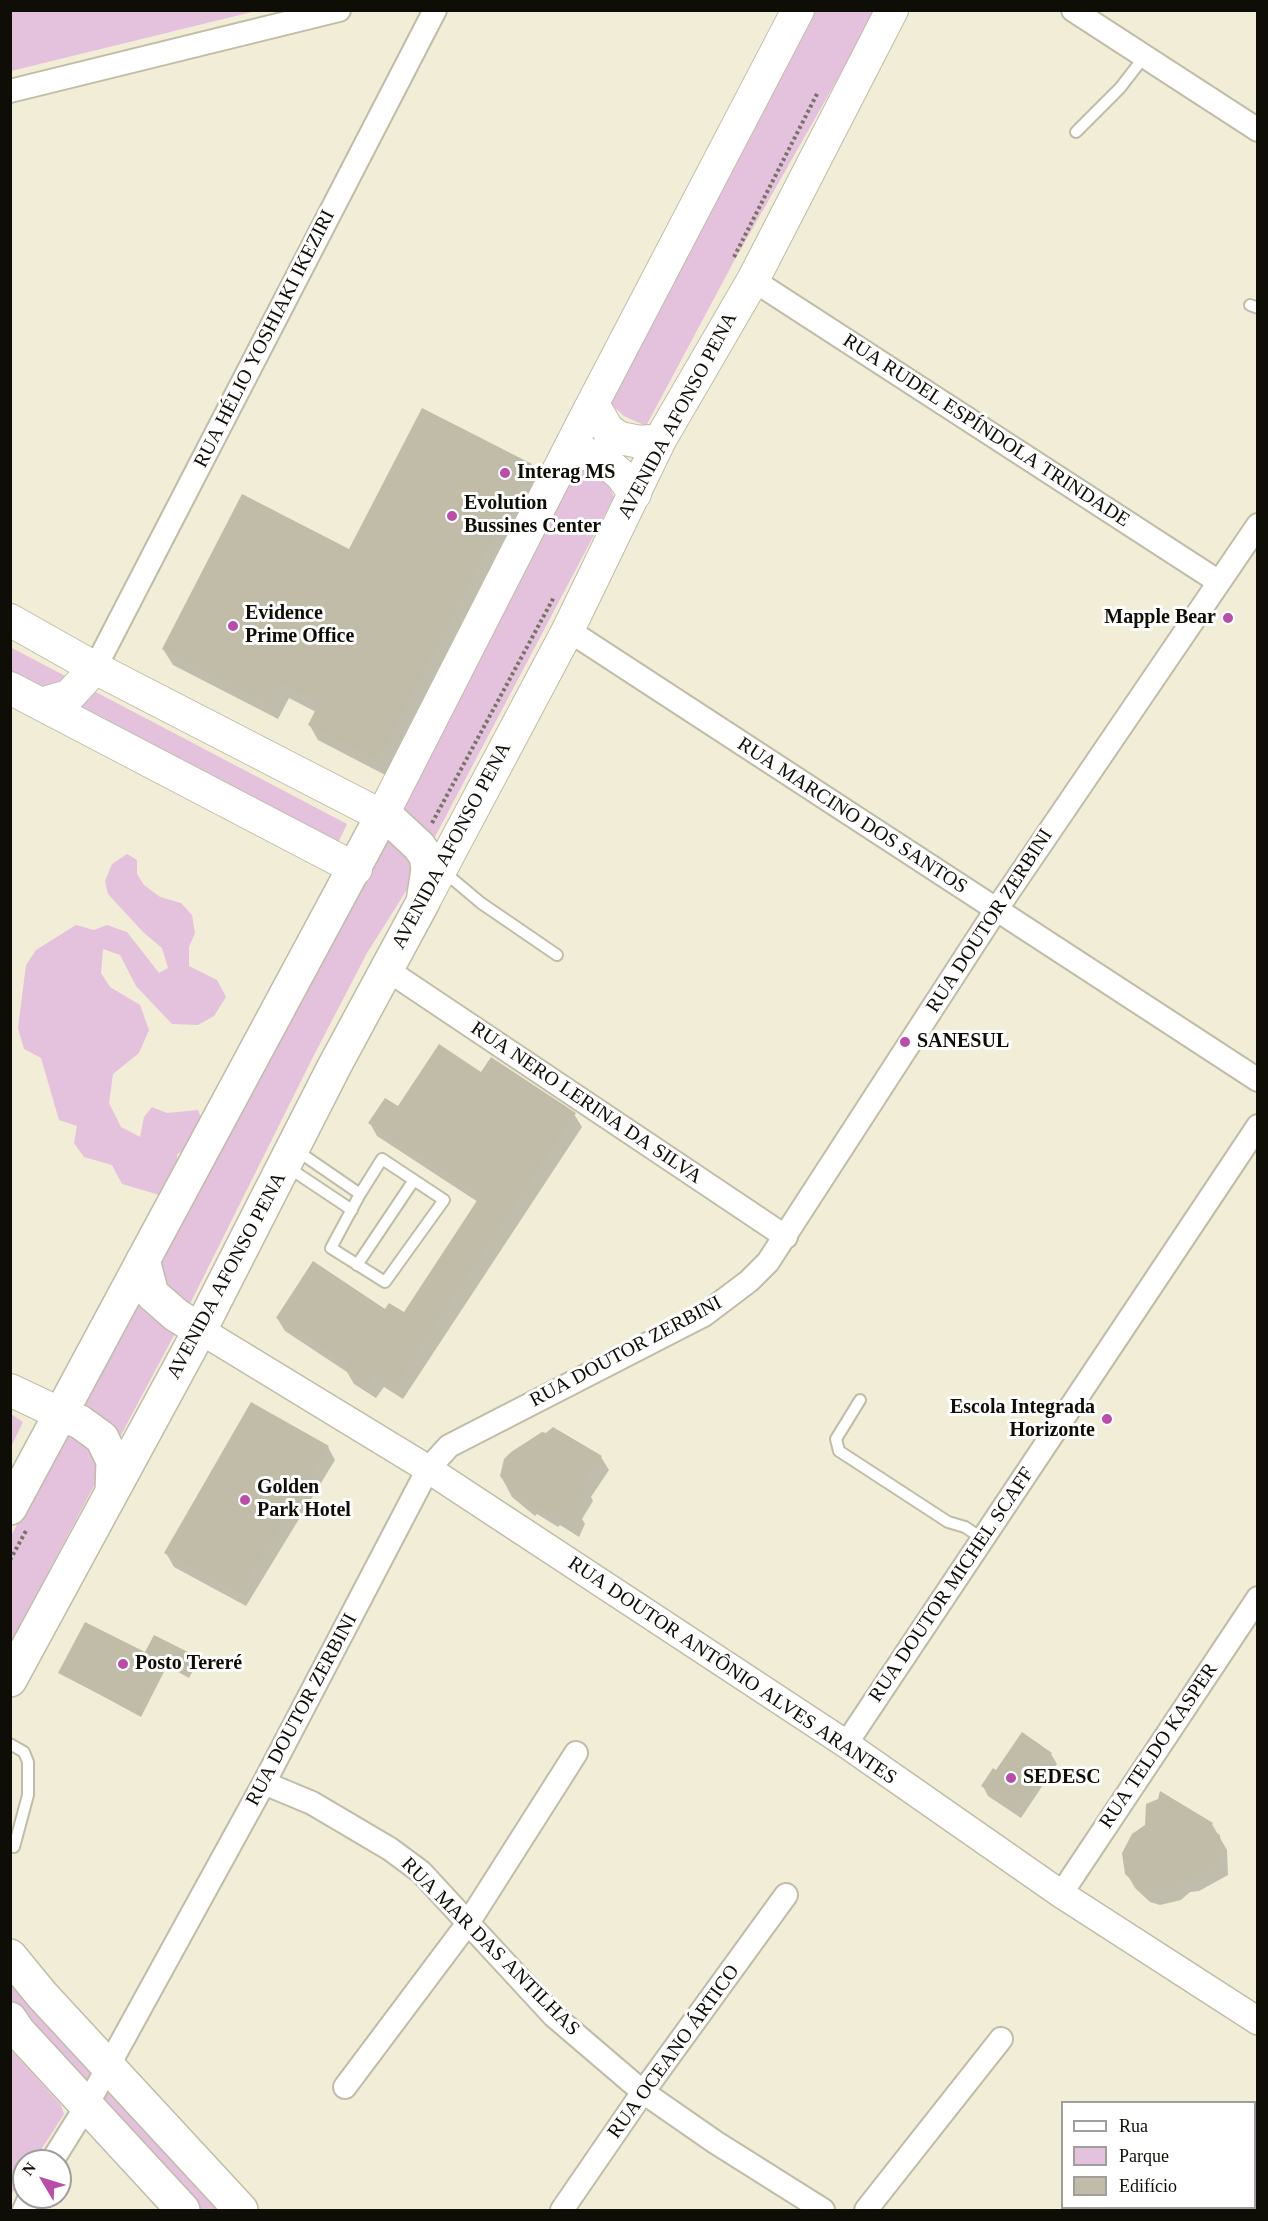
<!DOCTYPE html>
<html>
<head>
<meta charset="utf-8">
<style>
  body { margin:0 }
  #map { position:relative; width:1268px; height:2221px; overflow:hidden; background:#f2edd7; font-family:Georgia,serif }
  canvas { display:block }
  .frame { position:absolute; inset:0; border:12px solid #0e0d06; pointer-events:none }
  .legend { position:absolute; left:1061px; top:2101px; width:195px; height:108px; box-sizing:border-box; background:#fff; border:2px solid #9f9e9b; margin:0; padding:8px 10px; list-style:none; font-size:18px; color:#0e0d06 }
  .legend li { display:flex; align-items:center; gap:12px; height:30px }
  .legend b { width:30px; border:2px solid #9f9e9b }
  .north { position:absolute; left:12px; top:2149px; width:60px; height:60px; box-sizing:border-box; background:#fff; border:2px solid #9f9e9b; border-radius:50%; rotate:308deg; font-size:16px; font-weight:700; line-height:24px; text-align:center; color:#0e0d06 }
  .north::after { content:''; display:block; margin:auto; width:21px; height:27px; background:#ba4caa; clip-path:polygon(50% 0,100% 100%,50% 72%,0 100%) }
</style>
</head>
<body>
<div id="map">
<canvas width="1268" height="2221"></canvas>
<div class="frame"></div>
<ul class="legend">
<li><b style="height:8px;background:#fff"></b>Rua</li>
<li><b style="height:16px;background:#e4c1dc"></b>Parque</li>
<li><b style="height:16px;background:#c0bca7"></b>Edifício</li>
</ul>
<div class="north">N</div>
</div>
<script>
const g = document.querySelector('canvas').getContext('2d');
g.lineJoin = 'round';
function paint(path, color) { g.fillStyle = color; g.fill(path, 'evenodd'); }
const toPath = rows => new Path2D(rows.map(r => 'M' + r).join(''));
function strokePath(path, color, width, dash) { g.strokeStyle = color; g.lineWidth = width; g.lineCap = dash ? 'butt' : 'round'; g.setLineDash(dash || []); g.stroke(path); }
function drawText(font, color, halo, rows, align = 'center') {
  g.font = font + ' Georgia,serif'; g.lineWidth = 6; g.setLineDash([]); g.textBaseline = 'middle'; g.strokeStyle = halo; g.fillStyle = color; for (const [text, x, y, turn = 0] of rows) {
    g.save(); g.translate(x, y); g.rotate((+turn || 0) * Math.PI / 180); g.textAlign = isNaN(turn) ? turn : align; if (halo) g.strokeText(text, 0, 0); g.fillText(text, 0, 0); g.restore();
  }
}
paint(toPath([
  [10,11,11,10,256,11,11,71],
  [809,11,876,11,733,263,646,426,624,416,606,400],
  [568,468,594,469,607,481,614,497,408,888,367,953,312,1059,181,1322,11,1642,11,1536],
  [10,647,347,824,336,847,11,676],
  [127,854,137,860,137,874,144,885,160,897,181,903,192,915,195,933,189,947,189,966,217,980,226,997,214,1016,198,1025,172,1024,136,986,120,955,103,949,101,973,110,987,140,1005,149,1030,139,1053,113,1074,109,1103,121,1127,140,1137,144,1117,152,1107,167,1113,198,1110,204,1125,197,1144,177,1154,178,1170,163,1196,122,1184,112,1165,84,1157,74,1143,77,1126,59,1120,41,1058,24,1049,18,1028,26,965,36,950,76,925,94,930,107,925,127,932,159,973,168,968,162,948,143,932,108,894,105,881,112,864],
  [11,1414,23,1422,11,1447],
  [10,1979,222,2210,196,2210,11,2014],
  [11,2050,61,2105,64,2114,34,2161,24,2161,24,2175,11,2195]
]), '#e4c1dc');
paint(toPath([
  [531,465,540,481,387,776,318,740,309,724,316,712,289,698,278,719,173,665,163,649,349,551],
  [481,1074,574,1114,582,1127,403,1399,384,1387,376,1398,354,1384,347,1372,285,1331,277,1318,386,1311,404,1314,478,1202,377,1136,370,1123],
  [554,1429,601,1457,609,1470,591,1497,593,1501,582,1519,585,1524,579,1537,560,1525,558,1527,537,1514,535,1516,512,1497,501,1476],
  [328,1447,335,1460,246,1606,174,1567,166,1553],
  [145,1654,197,1658,198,1661,189,1678,167,1666,141,1717,60,1673],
  [1022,1735,1051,1754,1057,1764,1021,1818,988,1796,983,1786,997,1773],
  [1212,1824,1227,1850,1228,1875,1199,1891,1190,1892,1181,1900,1160,1905,1150,1902,1135,1888,1127,1874]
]), '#0003');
paint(toPath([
  [422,408,532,464,378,761,308,725,319,703,279,683,269,704,162,649,242,494,349,549],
  [439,1044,481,1072,491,1057,576,1113,395,1387,376,1374,368,1386,345,1370,348,1365,276,1318,313,1261,385,1309,389,1303,404,1312,480,1196,368,1123,385,1098,398,1106],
  [251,1402,329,1446,239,1594,164,1553],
  [553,1427,602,1456,583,1484,587,1487,574,1507,579,1509,571,1525,552,1512,550,1514,514,1495,500,1476,504,1459,511,1452,542,1432,546,1433],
  [85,1622,145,1652,154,1635,198,1657,188,1676,165,1664,140,1715,58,1673],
  [1022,1732,1052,1753,1015,1809,981,1786,993,1768,996,1770],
  [1160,1791,1213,1823,1209,1828,1220,1835,1221,1861,1191,1878,1182,1879,1173,1887,1151,1892,1141,1889,1125,1874,1122,1853,1132,1834,1145,1825,1146,1804,1158,1799]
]), '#c0bca7');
const service = toPath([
  [1076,132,1120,88,1144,57],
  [1250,305,1258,308],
  [443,871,481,903,557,955],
  [296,1150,360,1194],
  [382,1159,444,1200,385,1282,331,1248,360,1194,382,1159],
  [286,1166,352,1210],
  [357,1265,414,1180],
  [860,1400,836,1439,839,1451,948,1522,965,1527,983,1539],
  [10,1744,24,1752,28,1762,28,1795,14,1847]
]);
const minor = toPath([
  [1073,10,1258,130],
  [10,91,339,10],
  [753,280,1219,582],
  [568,630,1258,1080],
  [95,668,435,10],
  [386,969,786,1237],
  [846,1744,1258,1126],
  [264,1783,312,1803,390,1849,421,1872,554,2016,643,2092,715,2142,823,2210],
  [1061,1894,1258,1598],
  [345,2087,468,1923,576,1753],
  [52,2161,87,2105,264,1783,428,1469,449,1446,704,1315,749,1281,768,1262,996,910,1258,525],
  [24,2210,30,2197],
  [562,2210,643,2092,786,1895],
  [866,2210,1001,2039]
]);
const tertiary = toPath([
  [200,1330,428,1469,846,1744,1061,1894,1258,2021]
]);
const secondary = toPath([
  [593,404,608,430,620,438,640,442,660,440],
  [568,454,588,454,602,459,621,475,635,494],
  [10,620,95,668,382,816,582,424,798,10],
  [10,688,356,869],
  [41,704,69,696,95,668],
  [424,901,568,630,660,440,753,280,892,10],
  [10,1390,61,1414]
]);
const primary = toPath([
  [143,1260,152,1294,176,1315,200,1330],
  [61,1414,80,1422,102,1438,113,1461,112,1492],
  [10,1508,382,816,392,821,419,846,426,856,428,869,423,902,335,1065,200,1330,10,1680],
  [10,1956,42,1995,241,2210],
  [10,2019,18,2031,183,2210]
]);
strokePath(service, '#c0bca7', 14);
strokePath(minor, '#c0bca7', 26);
strokePath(tertiary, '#c0bca7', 30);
strokePath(secondary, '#c0bca7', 34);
strokePath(primary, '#c0bca7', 36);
strokePath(toPath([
  [734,257,818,92],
  [432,823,554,597],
  [10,1560,27,1529]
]), '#777466', 4, [3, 3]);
strokePath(service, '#fff', 10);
strokePath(minor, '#fff', 22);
strokePath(tertiary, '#fff', 27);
strokePath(secondary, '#fff', 32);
strokePath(primary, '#fff', 33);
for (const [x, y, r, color] of [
  [505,473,6,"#ba4caa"],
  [452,516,6,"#ba4caa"],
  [1228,618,6,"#ba4caa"],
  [233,626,6,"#ba4caa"],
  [905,1042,6,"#ba4caa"],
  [1107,1419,6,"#ba4caa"],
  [245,1500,6,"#ba4caa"],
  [123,1664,6,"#ba4caa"],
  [1011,1778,6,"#ba4caa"]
]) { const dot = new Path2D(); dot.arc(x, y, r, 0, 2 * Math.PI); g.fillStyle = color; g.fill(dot); strokePath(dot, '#fff', 2); }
drawText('20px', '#0e0d06', '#fff', [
  ["RUA HÉLIO YOSHIAKI IKEZIRI",265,339,-63],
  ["AVENIDA AFONSO PENA",678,416,-62],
  ["RUA RUDEL ESPÍNDOLA TRINDADE",986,431,33],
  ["RUA MARCINO DOS SANTOS",852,816,33],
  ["AVENIDA AFONSO PENA",452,846,-62],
  ["RUA DOUTOR ZERBINI",990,921,-57],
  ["RUA NERO LERINA DA SILVA",586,1103,34],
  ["AVENIDA AFONSO PENA",227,1276,-62],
  ["RUA DOUTOR ZERBINI",626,1352,-28],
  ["RUA DOUTOR MICHEL SCAFF",952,1585,-56],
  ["RUA DOUTOR ANTÔNIO ALVES ARANTES",732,1671,34],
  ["RUA DOUTOR ZERBINI",302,1710,-62],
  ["RUA TELDO KASPER",1159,1746,-56],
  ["RUA MAR DAS ANTILHAS",490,1947,45],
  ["RUA OCEANO ÁRTICO",674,2052,-54]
]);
drawText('bold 20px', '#0e0d06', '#fff', [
  ["Interag MS",517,473],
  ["Evolution",464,504],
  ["Bussines Center",464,527],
  ["Evidence",245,614],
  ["Prime Office",245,637],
  ["Mapple Bear",1216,618,"right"],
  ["SANESUL",917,1042],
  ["Escola Integrada",1095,1408,"right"],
  ["Horizonte",1095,1431,"right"],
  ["Golden",257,1488],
  ["Park Hotel",257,1511],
  ["Posto Tereré",135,1664],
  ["SEDESC",1023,1778]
], 'left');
</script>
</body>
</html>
